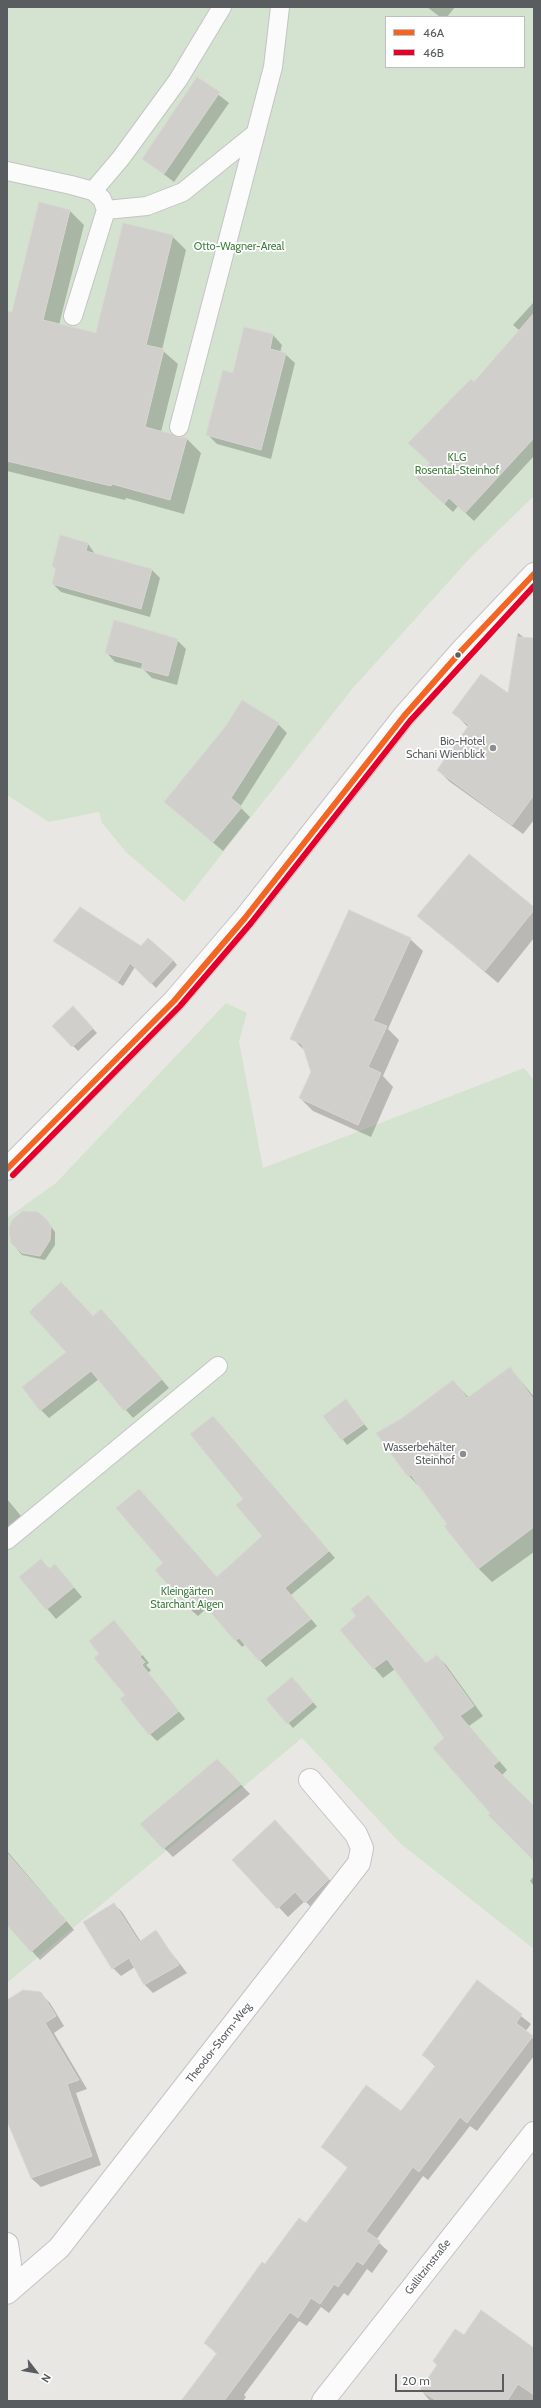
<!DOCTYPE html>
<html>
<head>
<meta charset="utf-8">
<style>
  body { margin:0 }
  #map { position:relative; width:541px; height:2408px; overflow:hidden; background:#e9e7e3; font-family:Cabin,sans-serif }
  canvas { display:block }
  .frame { position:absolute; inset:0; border:8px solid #595d60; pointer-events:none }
  .legend { position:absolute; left:385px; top:16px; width:140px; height:52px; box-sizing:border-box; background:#fff; border:1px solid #bdbebf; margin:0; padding:5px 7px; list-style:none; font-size:12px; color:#595d60 }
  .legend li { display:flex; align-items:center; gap:8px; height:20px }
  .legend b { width:20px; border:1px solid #bdbebf }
  .north { position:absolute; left:16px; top:2352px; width:40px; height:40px; -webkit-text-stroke:3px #fff; paint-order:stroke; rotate:121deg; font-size:11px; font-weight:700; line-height:16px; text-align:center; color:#595d60 }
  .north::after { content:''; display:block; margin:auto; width:14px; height:18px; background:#595d60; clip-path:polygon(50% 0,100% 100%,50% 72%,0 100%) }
  .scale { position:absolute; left:395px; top:2374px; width:109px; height:18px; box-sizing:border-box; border:2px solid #595d60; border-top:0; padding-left:5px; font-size:12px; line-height:14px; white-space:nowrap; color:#595d60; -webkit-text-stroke:3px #fff; paint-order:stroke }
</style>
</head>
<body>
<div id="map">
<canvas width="541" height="2408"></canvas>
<div class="frame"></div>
<ul class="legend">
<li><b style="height:5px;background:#f26522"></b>46A</li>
<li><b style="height:5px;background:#e4002b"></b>46B</li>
</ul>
<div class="north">N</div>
<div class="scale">20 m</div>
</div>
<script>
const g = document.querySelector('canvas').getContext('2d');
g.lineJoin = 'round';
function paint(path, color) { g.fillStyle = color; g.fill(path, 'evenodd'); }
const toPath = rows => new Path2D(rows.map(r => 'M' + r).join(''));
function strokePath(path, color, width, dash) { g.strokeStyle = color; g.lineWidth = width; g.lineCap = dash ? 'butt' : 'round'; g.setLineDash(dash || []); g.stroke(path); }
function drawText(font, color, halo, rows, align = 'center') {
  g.font = font + ' Cabin,sans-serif'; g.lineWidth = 3.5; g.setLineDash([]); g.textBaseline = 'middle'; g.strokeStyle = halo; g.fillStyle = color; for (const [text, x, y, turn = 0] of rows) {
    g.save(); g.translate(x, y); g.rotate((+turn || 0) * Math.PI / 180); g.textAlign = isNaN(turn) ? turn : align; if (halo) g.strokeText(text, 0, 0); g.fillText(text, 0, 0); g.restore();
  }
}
paint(toPath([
  [7,7,534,7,534,496,471,557,353,688,184,902,126,852,102,823,99,812,49,822,7,795],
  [386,17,524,17,524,67,386,67],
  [226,1003,247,1013,239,1041,263,1168,524,1068,534,1080,534,1949,401,1844,302,1738,7,1983,7,1218,56,1183]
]), '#d4e3cf');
paint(toPath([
  [427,7,455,7,447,17,440,17],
  [197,78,229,103,174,182,144,159],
  [70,211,84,225,59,325,97,334,172,236,186,250,162,350,178,364,161,432,176,438,187,439,201,453,184,514,126,498,125,500,7,471,7,325],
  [534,302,534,456,474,521,458,506,453,512,426,487,431,463,474,383,520,331,513,325],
  [245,328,273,335,282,345,280,353,285,354,295,363,271,459,217,444,207,434,233,374],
  [88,544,95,554,152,570,160,578,150,617,61,592,53,584,57,570,53,566],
  [518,633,534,645,534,820,523,834,450,782,438,770,469,728,454,713,509,695],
  [177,640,186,649,177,685,152,678,143,669,115,662,106,652],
  [278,724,287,733,240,807,250,817,223,851,165,802],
  [534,908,534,938,498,983,418,916],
  [410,939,423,951,388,1029,399,1040,383,1076,393,1087,371,1137,313,1111,300,1098,312,1072,306,1052,292,1038],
  [54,941,141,948,173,960,177,965,156,988,135,967,123,986],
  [73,1008,97,1033,78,1051,54,1026],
  [13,1221,47,1221,55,1232,55,1245,45,1260,22,1255,17,1249,9,1234],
  [93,1317,109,1318,169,1388,133,1418,99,1379,49,1418,41,1410,68,1352],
  [510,1368,534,1397,534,1552,492,1582,479,1569,446,1526,448,1524,423,1490,409,1476,401,1420,453,1381,469,1398],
  [346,1401,368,1429,347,1445,325,1416],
  [213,1417,335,1558,291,1595,317,1626,266,1667,246,1644,242,1647,236,1640,208,1607,198,1616,191,1610,218,1578,264,1537,244,1499],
  [7,1499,21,1516,7,1528],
  [40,1560,50,1569,55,1565,82,1597,56,1619,20,1577],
  [368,1597,426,1664,437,1656,446,1665,483,1716,469,1726,507,1770,502,1775,534,1807,534,1858,491,1813,445,1739,395,1669,383,1678,341,1630,357,1616],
  [121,1629,149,1663,146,1665,151,1670,148,1673,185,1719,157,1741,150,1734,100,1654],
  [297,1683,317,1707,293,1728,267,1699],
  [226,1769,250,1794,173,1857,141,1825],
  [285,1831,338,1889,315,1911,305,1901,288,1917,234,1860],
  [7,1851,74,1930,40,1960,7,1923],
  [534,1876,534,1886,530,1881],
  [114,1904,122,1912,141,1942,155,1932,187,1973,153,1993,145,1985,135,1967,121,1976,113,1968],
  [477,1981,531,2024,525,2032,534,2039,534,2056,477,2131,470,2126,428,2180,423,2176,376,2240,388,2251,372,2273,367,2269,348,2296,344,2293,329,2313,321,2307,307,2326,299,2321,244,2395,246,2397,243,2401,182,2401,217,2354,205,2343,265,2266,306,2224,348,2168,322,2147,401,2112,436,2067,423,2055],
  [40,1993,50,2003,64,2026,54,2033,87,2089,76,2093,101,2165,41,2187,31,2178,7,2104,7,2001],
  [465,2336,534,2349,534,2401,430,2401,421,2390]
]), '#0003');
const building = toPath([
  [197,77,220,92,164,174,142,159,197,77],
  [39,202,70,210,43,320,96,333,123,223,173,235,146,345,164,349,145,427,171,434,177,437,187,438,170,500,112,484,111,486,7,461,7,311,12,312,39,202],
  [534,313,534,438,465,513,449,498,444,504,416,478,430,463,408,443,471,379,474,382,534,313],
  [244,327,273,334,270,349,286,353,261,450,206,435,223,370,233,373,244,327],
  [60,535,88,543,86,551,152,569,141,609,52,584,56,568,52,566,60,535],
  [114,620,178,639,168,676,141,669,143,663,105,653,114,620],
  [517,637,534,638,534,795,512,825,437,770,469,725,452,713,481,674,508,693,517,637],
  [242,700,279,723,231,798,242,807,213,842,164,802,226,726,242,700],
  [469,854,534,907,534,910,485,971,417,916,469,854],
  [80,907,141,946,148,938,173,960,151,984,130,963,118,982,53,941,80,907],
  [349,910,411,938,373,1021,387,1026,368,1067,381,1073,358,1125,299,1098,311,1072,302,1044,290,1039,349,910],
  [73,1006,93,1028,72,1047,52,1026,73,1006],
  [23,1211,38,1212,47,1220,51,1226,50,1240,40,1256,22,1253,11,1243,9,1228,12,1220,23,1211],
  [61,1282,93,1316,101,1309,162,1379,124,1411,91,1371,40,1411,22,1387,66,1352,29,1312,61,1282],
  [510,1367,534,1400,534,1527,478,1569,444,1526,447,1524,411,1475,408,1477,376,1433,401,1419,453,1380,467,1398,510,1367],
  [346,1399,364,1424,341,1440,323,1416,346,1399],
  [213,1416,329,1551,285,1588,311,1619,259,1661,239,1638,235,1641,201,1601,191,1611,155,1570,163,1563,116,1508,139,1489,217,1577,262,1536,236,1505,243,1499,190,1434,213,1416],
  [41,1559,49,1569,55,1564,74,1587,46,1610,19,1577,41,1559],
  [368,1595,426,1663,437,1655,474,1706,460,1716,499,1761,493,1766,534,1806,534,1861,488,1815,490,1813,433,1748,444,1738,387,1659,373,1669,340,1630,356,1616,351,1609,368,1595],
  [114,1620,142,1655,140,1657,145,1662,142,1665,179,1711,149,1735,120,1699,125,1695,94,1658,99,1654,89,1641,114,1620],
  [292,1677,313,1702,287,1724,266,1699,292,1677],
  [217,1759,241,1784,163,1849,140,1824,217,1759],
  [275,1820,329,1879,305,1903,295,1892,277,1909,232,1860,275,1820],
  [7,1853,66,1921,31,1952,7,1925,7,1853],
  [114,1903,139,1942,156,1930,179,1965,144,1985,129,1958,112,1969,83,1922,114,1903],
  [477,1980,522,2014,516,2023,533,2036,467,2123,460,2117,419,2172,413,2167,366,2231,380,2241,363,2265,357,2261,338,2287,334,2284,320,2304,311,2298,298,2318,290,2312,224,2401,181,2401,217,2353,204,2343,262,2262,265,2264,299,2218,306,2223,348,2167,321,2147,366,2085,401,2111,436,2065,422,2055,477,1980],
  [23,1990,41,1992,56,2016,45,2023,79,2080,67,2084,92,2156,31,2178,7,2121,7,2000,23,1990],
  [481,2310,534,2348,534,2395,518,2384,507,2401,437,2401,420,2390,437,2365,433,2361,455,2329,464,2335,481,2310]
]);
paint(building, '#d0cfcc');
strokePath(building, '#d8d6d2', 1);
const lane = toPath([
  [7,171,71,185,93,191,102,199,106,210,73,316],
  [93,191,121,158,178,80,222,7],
  [106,210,147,206,183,192,256,133],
  [179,427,273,67,280,7],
  [7,1540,218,1366]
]);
const street = toPath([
  [7,2244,10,2264,7,2279],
  [7,2293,59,2248,359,1863,362,1848,356,1834,310,1780],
  [323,2401,534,2133]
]);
const secondary = toPath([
  [7,1169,174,1001,245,918,404,716,463,649,534,574]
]);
strokePath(lane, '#c4c4c4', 20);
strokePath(street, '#c4c4c4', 24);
strokePath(secondary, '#c5c5c5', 24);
strokePath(lane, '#fcfbfb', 18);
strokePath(street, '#fcfbfb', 22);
strokePath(secondary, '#fcfbfb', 22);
strokePath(toPath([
  [7,1169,174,1001,245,918,404,716,463,649,534,574]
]), '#f26522', 6);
strokePath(toPath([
  [13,1175,180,1006,251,923,410,721,534,586]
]), '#e4002b', 6);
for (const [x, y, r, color] of [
  [458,655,3.5,"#595d60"],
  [493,748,4,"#8b8d8e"],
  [463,1454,4,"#8b8d8e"]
]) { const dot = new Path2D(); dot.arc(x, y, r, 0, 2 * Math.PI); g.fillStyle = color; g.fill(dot); strokePath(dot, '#fff', 1.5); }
drawText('11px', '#3e7d3c', '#fff', [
  ["Otto-Wagner-Areal",239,247],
  ["KLG",457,458],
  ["Rosental-Steinhof",457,471],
  ["Kleingärten",187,1592],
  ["Starchant Aigen",187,1605]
]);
drawText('11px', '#595d60', '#fff', [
  ["Bio-Hotel",485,742],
  ["Schani Wienblick",485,755],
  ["Wasserbehälter",455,1448],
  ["Steinhof",455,1461]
], 'right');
drawText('11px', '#595d60', '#fff', [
  ["Theodor-Storm-Weg",219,2043,-52],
  ["Gallitzinstraße",428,2267,-52]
]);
</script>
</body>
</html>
